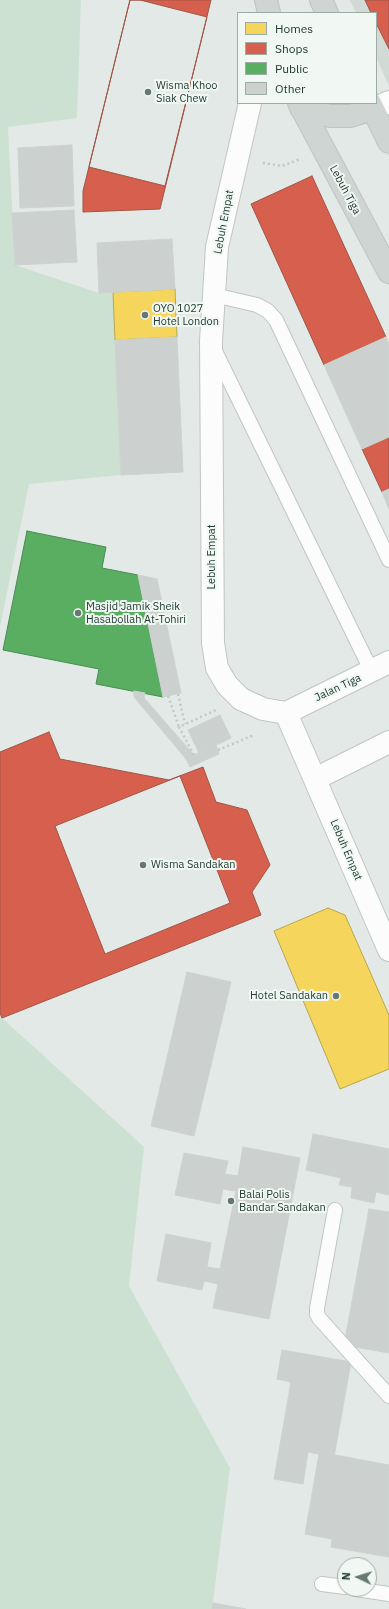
<!DOCTYPE html>
<html>
<head>
<meta charset="utf-8">
<style>
  body { margin:0 }
  #map { position:relative; width:389px; height:1609px; overflow:hidden; background:#e3e9e6; font-family:"IBM Plex Sans",sans-serif }
  canvas { display:block }
  .legend { position:absolute; left:237px; top:12px; width:140px; height:92px; box-sizing:border-box; background:#f1f8f4; border:1px solid #9eaca6; margin:0; padding:5px 7px; list-style:none; font-size:12px; color:#223b32 }
  .legend li { display:flex; align-items:center; gap:8px; height:20px }
  .legend b { width:20px; border:1px solid #9eaca6 }
  .north { position:absolute; left:337px; top:1557px; width:40px; height:40px; box-sizing:border-box; background:#f1f8f4; border:1px solid #9eaca6; border-radius:50%; rotate:274deg; font-size:11px; font-weight:700; line-height:16px; text-align:center; color:#223b32 }
  .north::after { content:''; display:block; margin:auto; width:14px; height:18px; background:#667871; clip-path:polygon(50% 0,100% 100%,50% 72%,0 100%) }
</style>
</head>
<body>
<div id="map">
<canvas width="389" height="1609"></canvas>
<ul class="legend">
<li><b style="height:11px;background:#f6d55c"></b>Homes</li>
<li><b style="height:11px;background:#d6604d"></b>Shops</li>
<li><b style="height:11px;background:#5aae61"></b>Public</li>
<li><b style="height:11px;background:#ccd1cf"></b>Other</li>
</ul>
<div class="north">N</div>
</div>
<script>
const g = document.querySelector('canvas').getContext('2d');
g.lineJoin = 'round';
function paint(path, color) { g.fillStyle = color; g.fill(path, 'evenodd'); }
const toPath = rows => new Path2D(rows.map(r => 'M' + r).join(''));
function strokePath(path, color, width, dash) { g.strokeStyle = color; g.lineWidth = width; g.lineCap = dash ? 'butt' : 'round'; g.setLineDash(dash || []); g.stroke(path); }
function drawText(font, color, halo, rows, align = 'center') {
  g.font = font + ' "IBM Plex Sans",sans-serif'; g.lineWidth = 4; g.setLineDash([]); g.textBaseline = 'middle'; g.strokeStyle = halo; g.fillStyle = color; for (const [text, x, y, turn = 0] of rows) {
    g.save(); g.translate(x, y); g.rotate((+turn || 0) * Math.PI / 180); g.textAlign = isNaN(turn) ? turn : align; if (halo) g.strokeText(text, 0, 0); g.fillText(text, 0, 0); g.restore();
  }
}
paint(toPath([
  [350,0,389,0,389,86,376,57,376,13,356,13]
]), '#d1dad5');
paint(toPath([
  [0,0,81,0,77,118,8,127,15,265,99,293,113,292,121,475,29,484,0,627],
  [0,1013,2,1018,144,1147,129,1286,230,1468,212,1609,0,1609]
]), '#cde1d2');
const homes = toPath([
  [175,289,177,337,115,340,113,292,175,289],
  [328,908,345,915,389,1015,389,1069,340,1089,274,931,328,908]
]);
paint(homes, '#f6d55c');
strokePath(homes, '#b6a74f', 1);
const shops = toPath([
  [130,0,211,0,160,209,83,212,83,191,130,0],
  [130,0,140,0,207,17,165,186,89,167,130,0],
  [365,0,389,0,389,49,376,23,376,13,371,13,365,0],
  [312,176,386,337,324,365,251,204,312,176],
  [389,437,389,489,382,492,362,449,389,437],
  [49,732,60,759,169,780,203,767,216,802,247,810,270,865,252,892,261,915,2,1018,0,1013,0,752,49,732],
  [180,776,230,903,105,954,55,826,180,776]
]);
paint(shops, '#d6604d');
strokePath(shops, '#a05545', 1);
const public = toPath([
  [27,531,106,547,102,568,138,575,163,697,96,684,99,669,3,650,27,531]
]);
paint(public, '#5aae61');
strokePath(public, '#498c53', 1);
const building = toPath([
  [72,145,74,206,20,208,18,148,72,145],
  [74,210,77,262,15,265,12,213,74,210],
  [172,239,175,289,99,293,97,243,172,239],
  [177,337,179,383,117,386,115,340,177,337],
  [386,337,389,344,389,385,343,407,324,365,386,337],
  [179,383,183,472,121,475,117,386,179,383],
  [389,385,389,437,362,449,343,407,389,385],
  [389,489,389,509,382,492,389,489],
  [138,575,157,579,181,693,163,697,138,575],
  [134,691,145,693,144,698,194,755,216,745,219,754,190,767,186,759,134,697,134,691],
  [220,715,231,738,199,753,188,730,220,715],
  [187,972,231,982,194,1136,151,1126,187,972],
  [313,1134,389,1149,389,1195,376,1192,374,1203,351,1198,352,1187,339,1185,341,1178,306,1170,313,1134],
  [243,1147,300,1158,269,1319,213,1308,218,1284,204,1281,202,1290,157,1281,166,1234,211,1243,207,1267,220,1269,236,1191,223,1189,220,1204,175,1195,184,1153,228,1161,225,1174,238,1176,243,1147],
  [369,1209,389,1212,389,1353,344,1345,369,1209],
  [282,1350,351,1362,334,1457,308,1452,303,1484,274,1479,291,1382,277,1379,282,1350],
  [319,1454,334,1457,335,1455,389,1465,389,1557,331,1547,332,1539,305,1534,319,1454],
  [213,1603,246,1609,212,1609,213,1603]
]);
paint(building, '#ccd1cf');
strokePath(building, '#ccd2cf', 1);
const service = toPath([
  [214,295,257,305,268,311,276,320,389,560],
  [214,349,372,672],
  [335,1210,317,1308,317,1314,319,1318,389,1396],
  [322,1584,345,1587],
  [356,1589,389,1594]
]);
const minor = toPath([
  [250,103,217,247,211,341,213,643,217,668,227,685,241,699,263,709,286,713],
  [373,109,389,102],
  [286,713,389,950],
  [286,713,389,662],
  [315,779,389,742]
]);
const primary = toPath([
  [266,0,269,13],
  [321,0,327,13],
  [299,103,389,272],
  [370,103,389,142],
  [301,108,330,116,350,116,373,109]
]);
strokePath(service, '#c0c6c3', 16);
strokePath(minor, '#c0c6c3', 24);
strokePath(primary, '#bcc5c2', 24);
strokePath(toPath([
  [263,163,282,166,300,159],
  [178,694,185,724],
  [168,696,179,727],
  [218,750,254,735],
  [194,755,179,727,216,710]
]), '#c0c9c4', 2.5, [2, 3]);
strokePath(service, '#fbfcfb', 14);
strokePath(minor, '#fbfcfb', 22);
strokePath(primary, '#ced5d2', 22);
for (const [x, y, r, color] of [
  [148,92,4,"#667871"],
  [145,315,4,"#667871"],
  [78,613,4,"#667871"],
  [143,865,4,"#667871"],
  [336,996,4,"#667871"],
  [231,1201,4,"#667871"]
]) { const dot = new Path2D(); dot.arc(x, y, r, 0, 2 * Math.PI); g.fillStyle = color; g.fill(dot); strokePath(dot, '#f1f8f4', 1.5); }
drawText('11px', '#223b32', '#f1f8f4', [
  ["Wisma Khoo",156,86],
  ["Siak Chew",156,99],
  ["OYO 1027",153,309],
  ["Hotel London",153,322],
  ["Masjid Jamik Sheik",86,607],
  ["Hasabollah At-Tohiri",86,620],
  ["Wisma Sandakan",151,865],
  ["Hotel Sandakan",328,996,"right"],
  ["Balai Polis",239,1195],
  ["Bandar Sandakan",239,1208]
], 'left');
drawText('11px', '#223b32', '#f1f8f4', [
  ["Lebuh Tiga",345,190,62],
  ["Lebuh Empat",224,222,-79],
  ["Lebuh Empat",212,557,-90],
  ["Jalan Tiga",338,688,-25],
  ["Lebuh Empat",346,850,67]
]);
</script>
</body>
</html>
